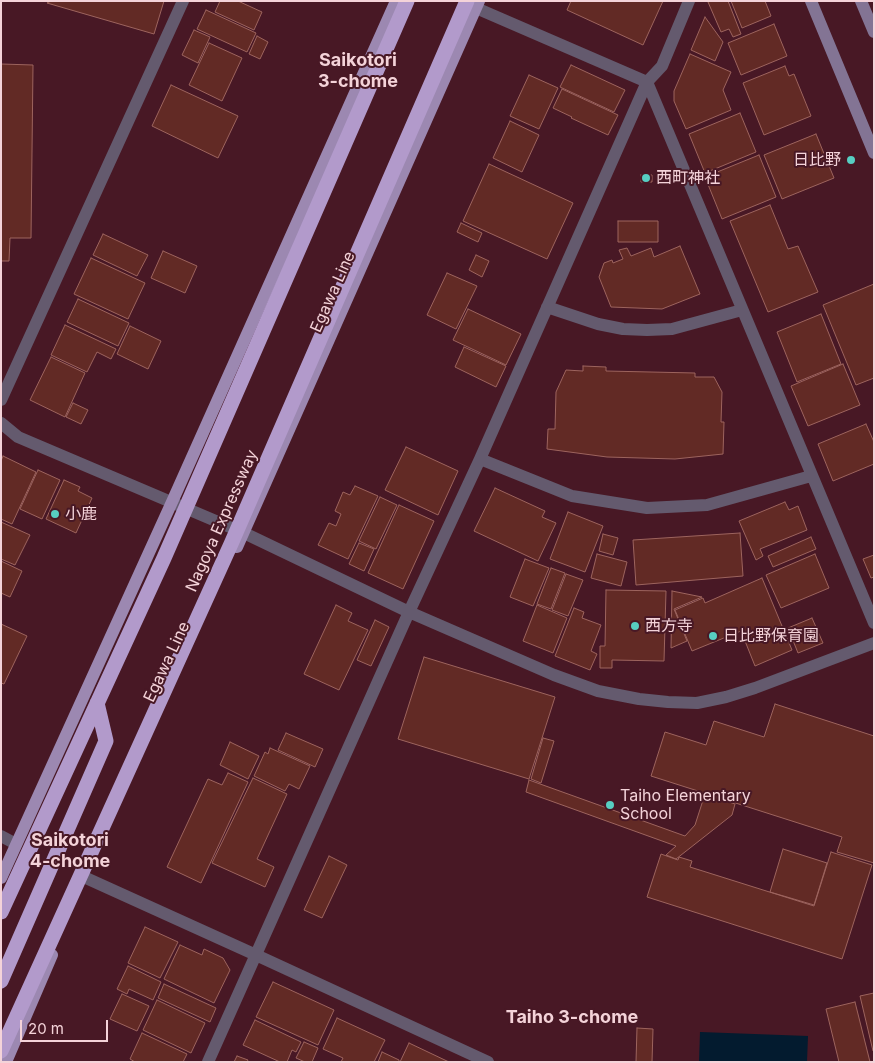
<!DOCTYPE html>
<html>
<head>
<meta charset="utf-8">
<style>
  body { margin:0 }
  #map { position:relative; width:875px; height:1063px; overflow:hidden; background:#481825; font-family:Inter,sans-serif }
  canvas { display:block }
  .frame { position:absolute; inset:0; border:2px solid #f4d3d9; pointer-events:none }
  .scale { position:absolute; left:20px; top:1020px; width:88px; height:22px; box-sizing:border-box; border:2px solid #f4d3d9; border-top:0; padding-left:6px; font-size:15px; line-height:18px; white-space:nowrap; color:#f4d3d9; -webkit-text-stroke:4px #481825; paint-order:stroke }
</style>
</head>
<body>
<div id="map">
<canvas width="875" height="1063"></canvas>
<div class="frame"></div>
<div class="scale">20 m</div>
</div>
<script>
const g = document.querySelector('canvas').getContext('2d');
g.lineJoin = 'round';
function paint(path, color) { g.fillStyle = color; g.fill(path, 'evenodd'); }
const toPath = rows => new Path2D(rows.map(r => 'M' + r).join(''));
function strokePath(path, color, width, dash) { g.strokeStyle = color; g.lineWidth = width; g.lineCap = dash ? 'butt' : 'round'; g.setLineDash(dash || []); g.stroke(path); }
function drawText(font, color, halo, rows, align = 'center') {
  g.font = font + ' Inter,"Noto Sans JP",sans-serif'; g.lineWidth = 4; g.setLineDash([]); g.textBaseline = 'middle'; g.strokeStyle = halo; g.fillStyle = color; for (const [text, x, y, turn = 0] of rows) {
    g.save(); g.translate(x, y); g.rotate((+turn || 0) * Math.PI / 180); g.textAlign = isNaN(turn) ? turn : align; if (halo) g.strokeText(text, 0, 0); g.fillText(text, 0, 0); g.restore();
  }
}
paint(toPath([
  [700,1032,808,1036,807,1062,699,1062]
]), '#031b2f');
const building = toPath([
  [51,1,164,1,154,34,47,3,51,1],
  [220,1,238,1,262,12,254,30,215,12,220,1],
  [571,1,663,1,643,45,567,10,571,1],
  [711,1,728,1,741,34,733,37,729,29,721,32,708,2,711,1],
  [731,1,765,1,771,16,742,28,731,1],
  [206,10,256,33,247,52,197,29,206,10],
  [705,17,723,42,715,61,691,50,705,17],
  [774,24,787,56,741,75,728,43,774,24],
  [194,30,210,37,198,63,182,55,194,30],
  [257,36,268,42,260,59,249,54,257,36],
  [209,43,242,58,222,101,189,85,209,43],
  [690,54,731,72,723,90,731,110,686,129,674,101,674,91,690,54],
  [1,64,33,65,31,238,10,238,9,261,1,261,1,64],
  [571,65,625,90,614,112,560,87,571,65],
  [785,66,789,76,794,74,811,116,764,135,743,83,785,66],
  [529,75,558,88,539,129,510,116,529,75],
  [171,85,238,116,218,158,152,126,171,85],
  [562,89,618,115,608,135,571,118,572,117,553,108,562,89],
  [740,113,756,152,705,173,689,134,740,113],
  [510,121,539,135,522,172,493,158,510,121],
  [816,134,834,178,782,199,764,155,816,134],
  [759,155,776,197,722,219,705,177,759,155],
  [489,164,573,203,547,259,463,221,489,164],
  [641,175,652,175,652,182,641,182,641,175],
  [770,205,788,249,798,246,818,292,768,312,730,221,770,205],
  [618,221,658,221,658,242,618,242,618,221],
  [461,223,482,233,478,242,457,232,461,223],
  [103,234,148,255,137,276,93,255,103,234],
  [680,246,700,294,662,309,611,307,599,277,604,263,612,260,613,263,623,259,619,250,627,248,631,256,651,248,654,257,680,246],
  [163,251,197,266,185,293,151,278,163,251],
  [476,255,489,261,482,277,469,270,476,255],
  [91,258,145,283,128,319,74,294,91,258],
  [447,273,477,286,456,329,427,315,447,273],
  [874,284,874,378,856,385,823,305,874,284],
  [78,299,129,323,118,346,67,322,78,299],
  [468,309,521,334,506,365,453,340,468,309],
  [821,314,841,364,797,382,777,332,821,314],
  [65,325,116,349,111,359,97,352,87,372,51,355,65,325],
  [130,326,161,341,148,369,117,354,130,326],
  [464,347,506,366,496,387,455,367,464,347],
  [51,357,85,373,65,417,30,400,51,357],
  [843,364,860,405,808,426,791,386,843,364],
  [583,366,606,367,606,371,695,373,695,377,714,377,722,392,721,422,724,422,723,454,675,459,607,457,547,449,548,429,555,429,556,392,566,370,583,371,583,366],
  [73,403,88,410,81,424,66,417,73,403],
  [866,424,874,442,874,464,833,481,818,444,866,424],
  [406,447,458,471,438,515,385,490,406,447],
  [3,456,36,472,12,524,1,519,1,461,3,456],
  [38,470,60,480,42,519,20,509,38,470],
  [64,480,80,487,78,491,92,498,76,533,46,519,64,480],
  [355,486,378,496,348,559,318,545,329,523,336,526,341,514,335,511,343,492,350,495,355,486],
  [495,488,545,511,542,517,556,523,538,561,474,531,495,488],
  [380,497,397,505,376,549,359,541,380,497],
  [785,502,789,510,798,506,807,530,760,549,763,556,756,560,739,521,785,502],
  [399,505,434,521,403,589,368,573,399,505],
  [568,512,603,526,585,572,550,559,568,512],
  [1,522,30,535,15,565,1,559,1,522],
  [740,533,743,576,636,585,633,540,740,533],
  [603,534,618,538,613,555,599,551,603,534],
  [811,537,816,549,773,567,768,556,811,537],
  [359,543,374,549,364,571,349,564,359,543],
  [597,554,627,562,621,586,591,578,597,554],
  [815,554,829,588,781,608,766,575,815,554],
  [874,555,874,577,871,578,863,559,874,555],
  [525,559,549,568,533,606,510,597,525,559],
  [1,561,22,571,10,597,1,593,1,561],
  [551,568,565,573,551,609,537,604,551,568],
  [566,574,583,580,568,616,552,610,566,574],
  [762,578,792,650,755,666,741,631,692,651,675,610,703,598,705,603,762,578],
  [606,590,666,591,664,661,612,660,612,668,600,668,600,646,605,646,606,590],
  [672,591,702,597,674,609,687,641,671,648,672,591],
  [336,605,352,613,348,621,368,630,339,690,304,674,336,605],
  [537,605,567,618,553,653,523,641,537,605],
  [574,608,584,612,582,618,601,625,591,651,597,654,590,670,555,656,574,608],
  [812,618,823,643,798,653,788,628,812,618],
  [375,620,389,627,371,666,357,660,375,620],
  [1,624,27,636,4,684,1,683,1,624],
  [424,657,555,697,529,779,398,739,424,657],
  [775,704,874,736,874,863,837,852,842,837,651,776,665,732,706,745,714,721,764,737,775,704],
  [286,733,323,749,315,767,278,750,286,733],
  [543,738,554,741,541,783,531,779,543,738],
  [230,742,259,756,248,779,220,765,230,742],
  [270,748,310,766,299,789,289,784,285,791,254,776,265,752,268,754,270,748],
  [228,773,248,782,201,883,167,867,208,779,222,785,228,773],
  [253,778,287,794,257,859,274,867,265,887,212,863,253,778],
  [529,780,685,836,695,825,705,794,735,804,732,815,676,859,666,855,676,846,526,792,529,780],
  [783,849,827,863,814,905,770,892,783,849],
  [831,852,872,865,842,959,647,897,661,854,678,860,679,857,692,861,690,867,814,906,831,852],
  [329,856,347,865,322,918,304,910,329,856],
  [145,927,178,942,160,978,128,963,145,927],
  [180,945,202,955,204,949,223,958,230,970,214,1003,164,979,180,945],
  [128,966,161,982,153,1000,129,989,127,994,117,989,128,966],
  [273,982,334,1010,318,1045,256,1017,273,982],
  [164,984,216,1008,210,1022,158,998,164,984],
  [874,993,874,1051,873,1051,860,996,874,993],
  [122,994,149,1006,137,1031,110,1019,122,994],
  [157,1000,205,1023,191,1053,143,1030,157,1000],
  [855,1002,870,1062,839,1062,826,1009,855,1002],
  [337,1018,385,1040,374,1062,341,1062,343,1058,323,1049,337,1018],
  [255,1020,301,1042,296,1052,292,1050,287,1062,280,1062,243,1045,255,1020],
  [637,1028,653,1029,652,1062,636,1062,637,1028],
  [142,1033,187,1054,183,1062,135,1062,130,1059,142,1033],
  [304,1042,318,1048,312,1062,305,1062,296,1058,304,1042],
  [409,1043,449,1062,400,1062,409,1043],
  [382,1052,399,1060,399,1062,378,1062,382,1052],
  [237,1056,248,1060,247,1062,234,1062,237,1056]
]);
paint(building, '#622a25');
strokePath(building, '#9d645e', 1);
strokePath(toPath([
  [476,8,647,82,874,623],
  [547,307,598,324,623,329,647,330,672,329,742,310],
  [1,400,183,1],
  [1,423,18,437,244,533,409,612,554,675,598,691,639,699,668,702,697,703,726,697,755,688,874,643],
  [480,459,572,496,647,508,707,505,811,476],
  [1,836,16,844],
  [86,878,256,955,488,1062],
  [208,1062,409,612,480,459,647,82,662,66,689,1]
]), '#645a6e', 12);
strokePath(toPath([
  [811,1,874,153],
  [861,1,874,32]
]), '#837494', 12);
strokePath(toPath([
  [237,547,479,1],
  [1,878,172,502,396,1],
  [6,1062,52,955]
]), '#9c88b1', 12);
strokePath(toPath([
  [1,912,164,558,407,1],
  [1,981,106,741,97,703],
  [1,1051,231,544,467,1]
]), '#b29acb', 15);
for (const [x, y, r, color] of [
  [851,160,5,"#57cec2"],
  [646,178,5,"#57cec2"],
  [55,514,5,"#57cec2"],
  [635,626,5,"#57cec2"],
  [713,636,5,"#57cec2"],
  [610,805,5,"#57cec2"]
]) { const dot = new Path2D(); dot.arc(x, y, r, 0, 2 * Math.PI); g.fillStyle = color; g.fill(dot); strokePath(dot, '#481825', 2); }
drawText('16px', '#f4d3d9', '#481825', [
  ["日比野",841,160,"right"],
  ["西町神社",656,178],
  ["小鹿",65,514],
  ["西方寺",645,626],
  ["日比野保育園",723,636],
  ["Taiho Elementary",620,796],
  ["School",620,814]
], 'left');
drawText('16px', '#f4d3d9', '#481825', [
  ["Egawa Line",333,292,-66],
  ["Nagoya Expressway",222,521,-66],
  ["Egawa Line",167,662,-65]
]);
drawText('bold 18px', '#f4d3d9', '#481825', [
  ["Saikotori",358,61],
  ["3-chome",358,82],
  ["Saikotori",70,841],
  ["4-chome",70,862],
  ["Taiho 3-chome",572,1018]
]);
</script>
</body>
</html>
